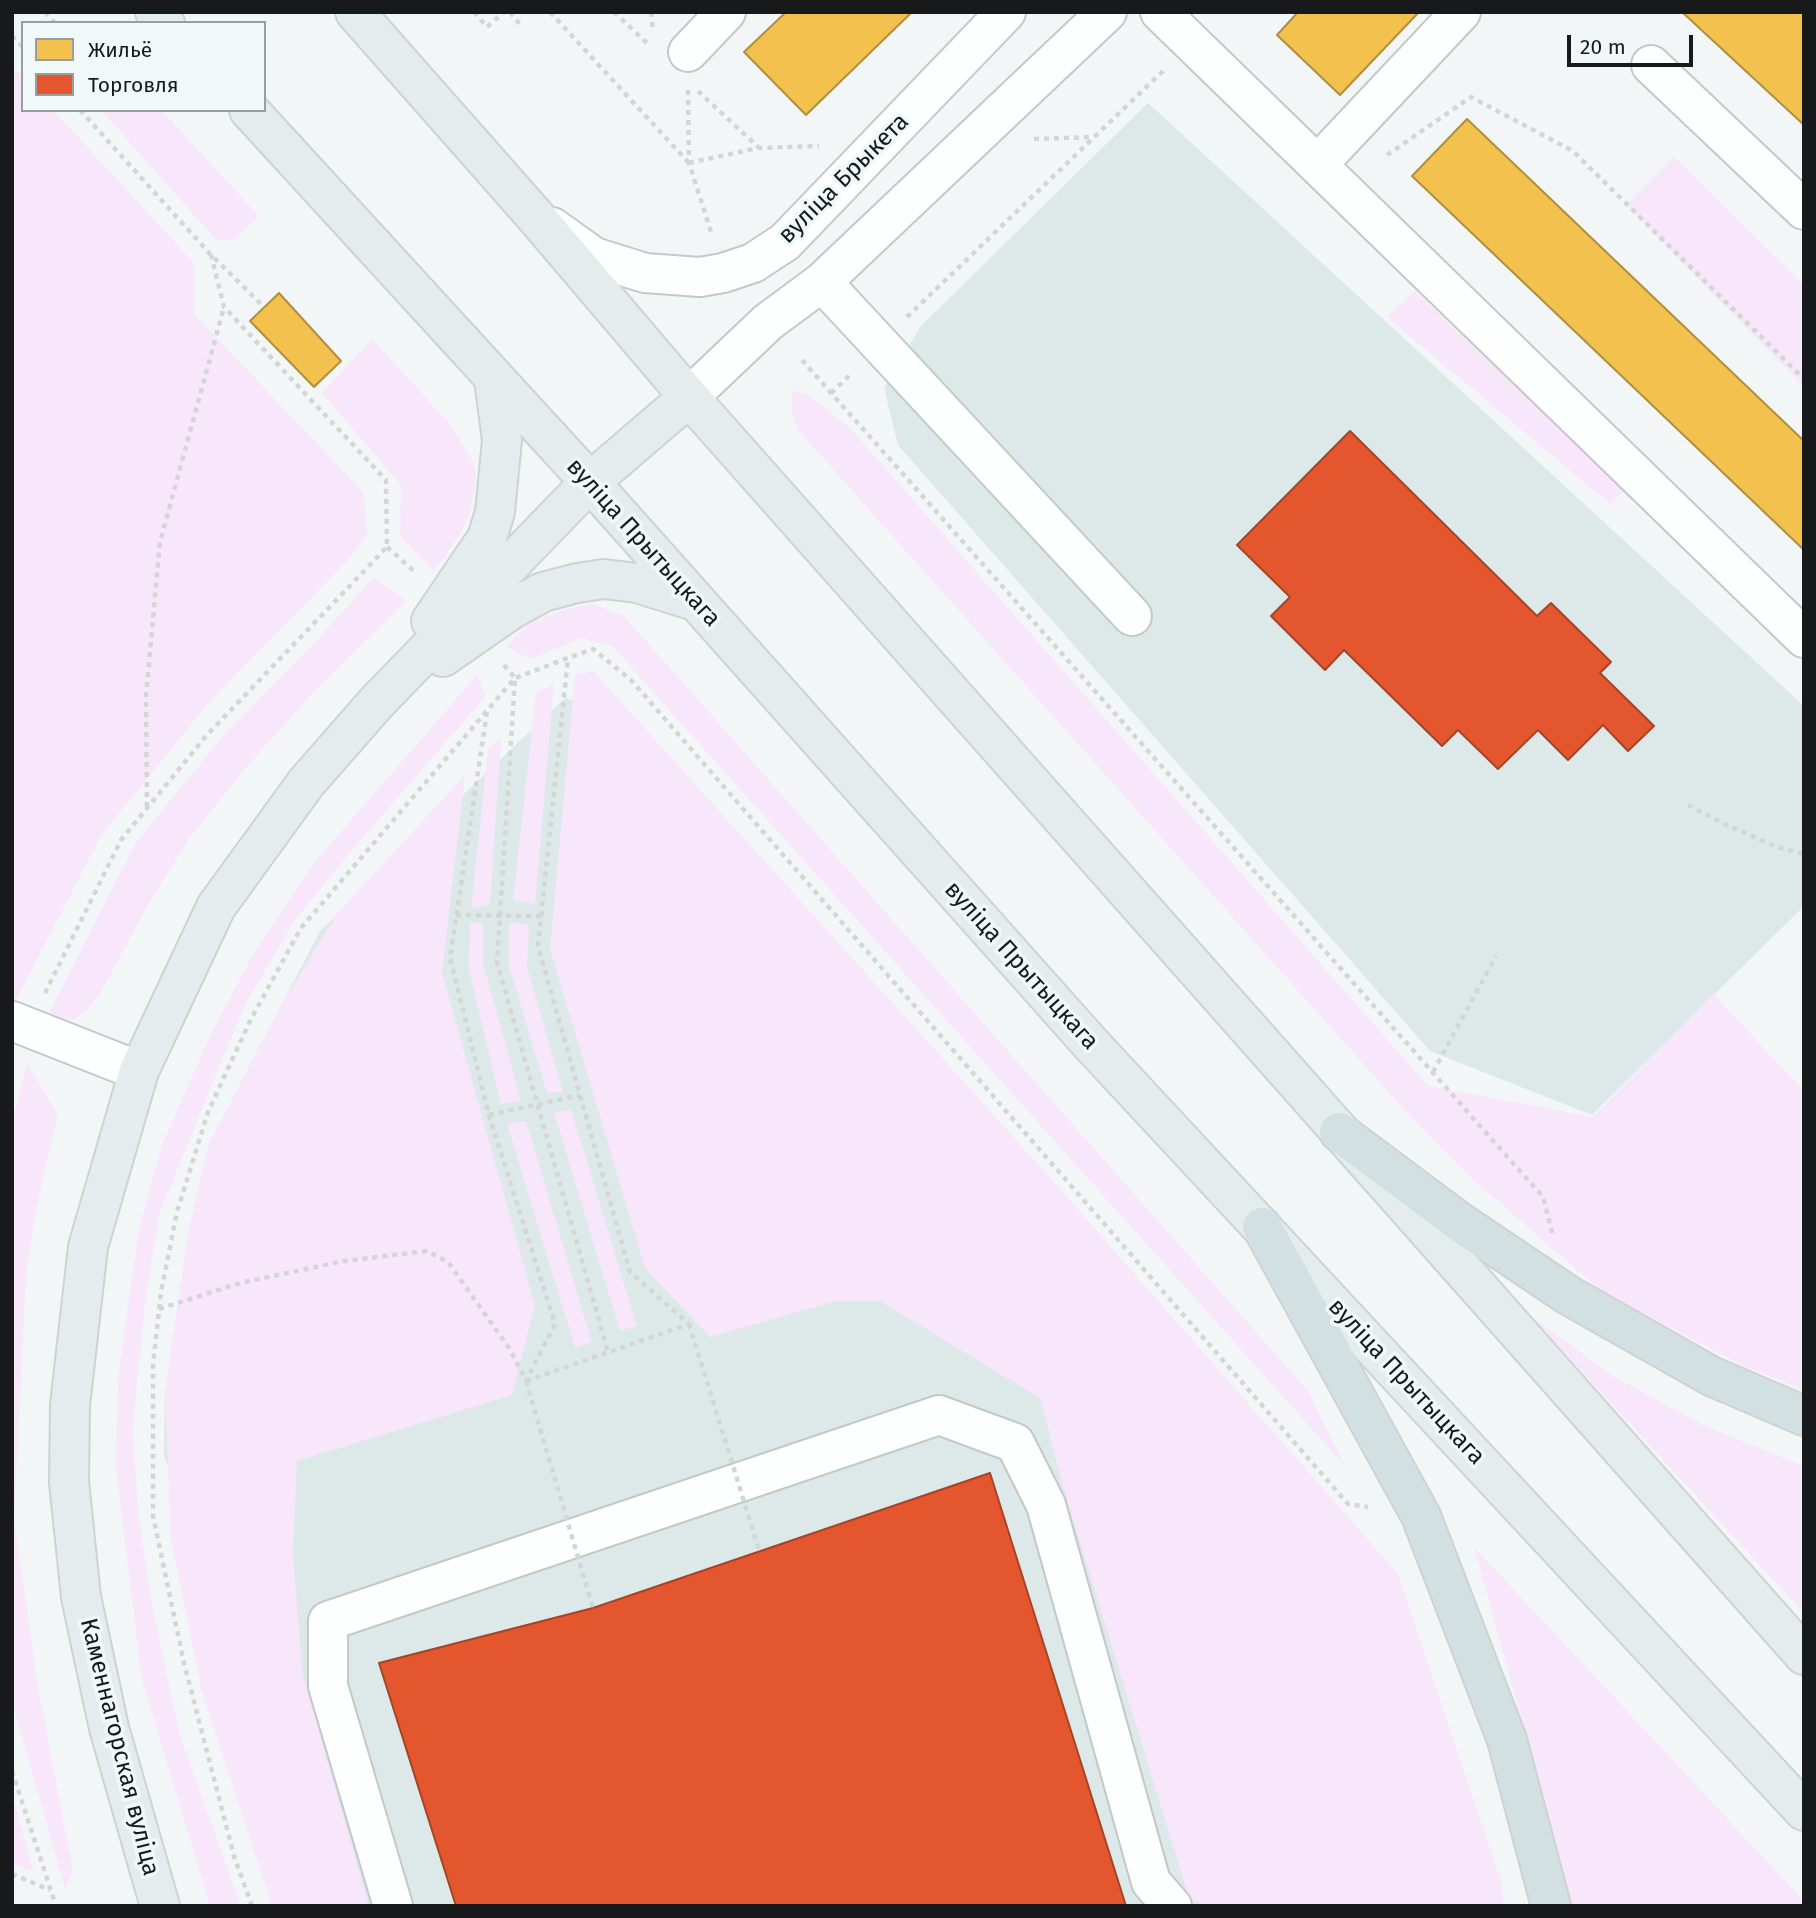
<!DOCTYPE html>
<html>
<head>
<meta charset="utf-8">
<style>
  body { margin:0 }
  #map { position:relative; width:1816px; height:1918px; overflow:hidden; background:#f2f6f6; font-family:"Fira Sans",sans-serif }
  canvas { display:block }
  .frame { position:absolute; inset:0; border:14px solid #17191a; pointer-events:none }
  .legend { position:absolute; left:21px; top:21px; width:245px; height:91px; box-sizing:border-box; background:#f0f8f8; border:2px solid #999f9f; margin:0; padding:9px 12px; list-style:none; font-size:21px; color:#17191a }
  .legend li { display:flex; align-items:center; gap:14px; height:35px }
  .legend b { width:35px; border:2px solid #999f9f }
  .scale { position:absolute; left:1567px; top:35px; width:126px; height:32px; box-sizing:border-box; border:4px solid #17191a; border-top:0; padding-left:9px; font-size:21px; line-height:24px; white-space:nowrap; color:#17191a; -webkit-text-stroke:5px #f0f8f8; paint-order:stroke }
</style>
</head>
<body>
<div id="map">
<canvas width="1816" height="1918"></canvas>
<div class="frame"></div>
<ul class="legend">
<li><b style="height:19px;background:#f2c14e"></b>Жильё</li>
<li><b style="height:19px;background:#e4572e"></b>Торговля</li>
</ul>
<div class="scale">20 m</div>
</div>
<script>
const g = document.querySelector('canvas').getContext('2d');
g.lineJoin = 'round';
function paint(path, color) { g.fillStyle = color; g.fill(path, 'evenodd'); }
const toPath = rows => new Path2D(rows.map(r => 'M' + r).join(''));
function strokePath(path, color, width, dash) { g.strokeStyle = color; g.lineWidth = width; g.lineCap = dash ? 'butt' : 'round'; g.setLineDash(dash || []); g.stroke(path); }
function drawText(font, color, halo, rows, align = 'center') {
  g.font = font + ' "Fira Sans",sans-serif'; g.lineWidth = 7; g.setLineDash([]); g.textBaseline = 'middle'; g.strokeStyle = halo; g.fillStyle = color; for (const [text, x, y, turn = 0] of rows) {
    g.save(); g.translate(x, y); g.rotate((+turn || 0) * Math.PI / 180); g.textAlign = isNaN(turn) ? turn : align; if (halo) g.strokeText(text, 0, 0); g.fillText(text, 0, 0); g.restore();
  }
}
paint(toPath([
  [1148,103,1804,706,1804,906,1592,1115,1430,1051,898,445,884,388,920,327],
  [565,698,619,713,1358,1906,306,1906,164,1455,165,1393,189,1229,210,1142,320,931]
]), '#dde8e9');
paint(toPath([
  [12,66,23,77,23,110,53,110,194,263,194,314,363,492,367,534,351,557,212,699,102,834,16,1000,12,998],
  [101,110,161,110,259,216,235,239,217,241],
  [1674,157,1804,285,1804,387,1626,205],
  [1415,291,1625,490,1610,504,1387,317],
  [372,339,448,422,473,462,476,477,470,514,460,534,434,571,400,536,401,485,322,393],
  [793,390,808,395,849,427,1428,1086,1593,1117,1713,994,1804,1091,1804,1390,1743,1366,1600,1290,1469,1176,1400,1105,798,430,791,411],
  [374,577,406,601,308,698,243,771,189,839,149,903,100,994,87,1009,74,1019,46,1019,135,844,223,736,306,652],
  [593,604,624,616,1308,1391,1345,1466,613,647,582,638,530,659,506,646,529,623,567,609],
  [593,671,1046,1173,1398,1574,1501,1881,1503,1906,1208,1906,1189,1898,1065,1493,1040,1398,880,1301,836,1301,710,1337,645,1268,550,949,575,675],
  [477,675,486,696,358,843,295,920,245,1004,159,1214,144,1311,132,1430,139,1520,153,1610,180,1736,241,1906,210,1906,142,1680,116,1467,118,1378,139,1229,162,1145,210,1036,255,951,313,864],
  [554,684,535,904,513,900,536,693],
  [501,738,490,904,471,909,488,750],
  [465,775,442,973,535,1305,512,1395,297,1461,293,1553,302,1673,369,1906,272,1906,202,1692,171,1539,165,1393,189,1229,210,1142,283,1002,337,914],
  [470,922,483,924,483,963,521,1101,501,1104,469,970],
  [509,922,529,925,527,967,563,1092,547,1093,509,966],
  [27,1063,58,1115,36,1208,26,1275,14,1519,37,1682,73,1872,65,1889,12,1701,12,1123],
  [571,1109,637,1326,620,1331,554,1113],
  [526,1121,592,1342,575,1348,507,1124],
  [1531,1316,1613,1376,1703,1425,1804,1466,1804,1613],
  [1474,1547,1804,1901,1804,1906,1573,1906],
  [14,1802,33,1871,12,1863,12,1804]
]), '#f8e7fa');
const homes = toPath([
  [786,12,912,12,806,115,744,52,786,12],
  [1298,12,1419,12,1340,95,1277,35,1298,12],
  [1682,12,1801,12,1804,15,1804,125,1682,12],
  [1467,119,1804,441,1804,550,1412,176,1467,119],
  [279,293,341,361,314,387,250,321,279,293]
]);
paint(homes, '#f2c14e');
strokePath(homes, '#b08f3e', 2);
const shops = toPath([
  [1350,431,1537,616,1551,603,1611,662,1600,673,1654,726,1628,751,1603,725,1568,760,1538,730,1498,769,1458,730,1442,746,1344,650,1325,670,1271,616,1290,597,1237,545,1350,431],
  [990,1473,1126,1906,456,1906,379,1663,593,1608,990,1473]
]);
paint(shops, '#e4572e');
strokePath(shops, '#a64428', 2);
const minor = toPath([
  [1160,12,1804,638],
  [688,52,726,12],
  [1651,65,1804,210],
  [1318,164,1461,12],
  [552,227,594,257,645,273,700,277,723,273,753,263,785,242,1006,12],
  [822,282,1132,616],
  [689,397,768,322,822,282,1107,12],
  [12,1021,139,1071],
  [393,1906,328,1686,328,1621,939,1415,1015,1443,1046,1505,1151,1882,1172,1906]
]);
const major = toPath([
  [155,12,165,23],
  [355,12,535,216,689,397,1804,1655],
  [249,110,590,482,1091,1044,1804,1811],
  [431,621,487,538,495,512,502,440,494,380],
  [443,657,512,609,543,592,577,583,604,579,637,583,695,601],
  [160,1906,109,1728,81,1597,69,1482,70,1405,88,1247,139,1071,216,907,306,783,376,703,590,482,689,397]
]);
const highway = toPath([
  [1339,1132,1461,1223,1568,1295,1711,1376,1804,1416],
  [1262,1227,1421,1516,1507,1740,1551,1906]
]);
strokePath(minor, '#c5c8c8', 42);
strokePath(major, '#d0d2d2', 42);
strokePath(highway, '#d0d2d2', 42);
strokePath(toPath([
  [45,12,55,23],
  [474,12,487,27,504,12],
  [510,12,522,27],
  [550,12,689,163],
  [614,12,648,44],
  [651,12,653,29],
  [12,36,23,47],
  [688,90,689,163,712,235],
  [698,91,758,147],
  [80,110,211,255,264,307],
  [1034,139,1094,137],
  [1387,155,1471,97,1573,151,1804,379],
  [689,163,758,148,819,146],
  [907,317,1163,71],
  [802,360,1543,1197,1553,1236],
  [831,393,851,374],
  [387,547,415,572],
  [504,665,515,678,497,962,608,1352],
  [487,712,450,958,489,1115,555,1324,526,1381],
  [1688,805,1722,823,1777,847,1804,854],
  [147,807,146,696,160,542,224,307],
  [456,915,541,916],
  [45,993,121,840,206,736,387,547,386,480,224,307,211,255],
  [1433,1072,1496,956],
  [489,1115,580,1095],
  [159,1309,240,1283,344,1261,427,1251,448,1262,509,1348,526,1380],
  [526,1381,689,1324,630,1272,538,946,568,658],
  [12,1771,56,1906],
  [12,1874,50,1890],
  [252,1906,234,1856,184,1663,153,1516,153,1365,161,1292,177,1212,208,1112,251,1019,301,928,515,678,568,658,593,649,631,680,1348,1504,1368,1507]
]), '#d4d5d5', 4.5, [5, 5]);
strokePath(minor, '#fdfefe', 38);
strokePath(major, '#e4eced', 38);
strokePath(highway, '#d3e0e1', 38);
strokePath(toPath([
  [689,1324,760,1553],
  [526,1381,593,1608]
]), '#d4d5d5', 4.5, [5, 5]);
drawText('24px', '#17191a', '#f0f8f8', [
  ["вуліца Брыкета",844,179,-45],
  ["вуліца Прытыцкага",643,543,48],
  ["вуліца Прытыцкага",1021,966,48],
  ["вуліца Прытыцкага",1406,1382,47],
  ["Каменнагорская вуліца",119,1747,76]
]);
</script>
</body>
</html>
